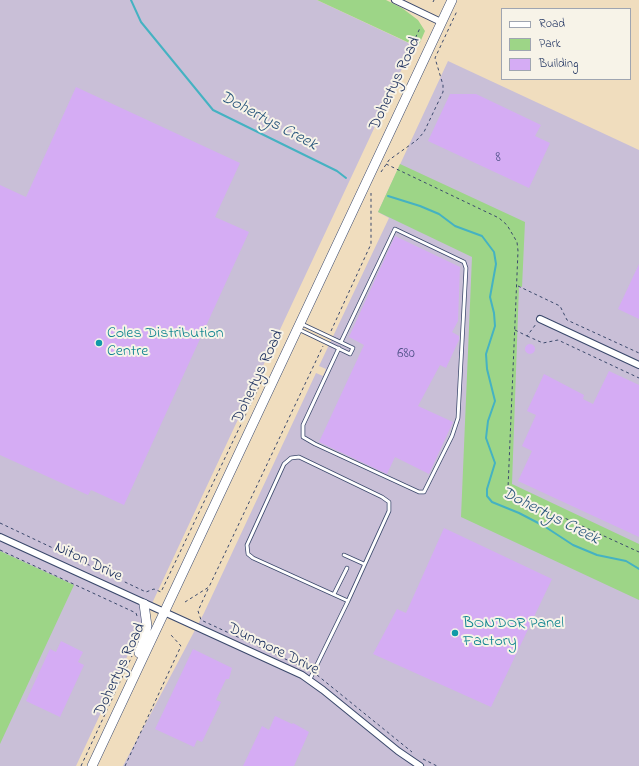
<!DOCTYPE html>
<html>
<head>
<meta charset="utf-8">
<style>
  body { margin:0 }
  #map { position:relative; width:639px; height:766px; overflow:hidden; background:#f0ddbe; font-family:"Indie Flower",sans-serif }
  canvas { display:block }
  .legend { position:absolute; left:501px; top:8px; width:130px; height:72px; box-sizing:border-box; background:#f7f3e8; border:1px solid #9fa5b1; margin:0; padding:5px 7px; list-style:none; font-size:12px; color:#1b2f5e }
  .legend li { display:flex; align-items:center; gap:8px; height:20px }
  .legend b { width:20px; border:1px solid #9fa5b1 }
</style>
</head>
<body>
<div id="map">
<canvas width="639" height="766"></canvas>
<ul class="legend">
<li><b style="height:5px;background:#fff"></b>Road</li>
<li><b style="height:11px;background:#9dd587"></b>Park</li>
<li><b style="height:11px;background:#d5acf4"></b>Building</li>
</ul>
</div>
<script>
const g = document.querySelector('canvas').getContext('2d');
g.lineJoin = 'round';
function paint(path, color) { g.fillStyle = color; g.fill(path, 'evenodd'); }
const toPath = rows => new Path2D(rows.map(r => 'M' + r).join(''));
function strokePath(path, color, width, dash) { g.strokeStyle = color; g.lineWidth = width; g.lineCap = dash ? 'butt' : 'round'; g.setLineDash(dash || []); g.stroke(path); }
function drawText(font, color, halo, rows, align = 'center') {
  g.font = font + ' "Indie Flower",sans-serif'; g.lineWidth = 4; g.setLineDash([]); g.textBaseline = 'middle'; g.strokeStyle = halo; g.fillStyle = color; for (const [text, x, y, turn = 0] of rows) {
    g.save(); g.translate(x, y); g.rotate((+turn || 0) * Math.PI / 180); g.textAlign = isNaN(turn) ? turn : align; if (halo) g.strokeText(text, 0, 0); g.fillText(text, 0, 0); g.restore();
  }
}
paint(toPath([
  [0,0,317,0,413,45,76,766,0,766],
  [448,61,639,150,639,766,123,766,204,613,316,373,323,376,326,369,319,366,389,218,378,212]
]), '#c9bfd7');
paint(toPath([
  [317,0,386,0,402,8,418,20,425,31,418,47],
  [400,164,525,222,522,287,519,286,512,484,639,544,639,600,461,517,472,257,378,212],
  [0,551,74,585,0,744]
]), '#9dd587');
strokePath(toPath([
  [131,0,141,22,213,110,337,171,346,178],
  [388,196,420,206,439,214,455,226,482,236,494,252,496,264,490,297,494,313,495,326,486,354,487,369,495,401,488,421,486,438,495,463,487,489,487,496,492,502,519,513,544,526,573,545,597,555,626,561,639,569]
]), '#45b2c2', 2);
paint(toPath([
  [76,87,240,163,215,217,249,232,124,505,91,490,88,495,0,455,0,185,26,197],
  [450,94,476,94,541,125,535,136,550,143,529,188,428,141],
  [395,236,460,267,458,321,452,332,459,336,459,340,446,368,440,365,418,406,453,422,429,474,395,457,387,474,319,442,364,345,349,337],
  [639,264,639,319,618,309],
  '525 349a5 5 0 1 1 10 0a5 5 0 1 1-10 0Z',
  [609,371,639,385,639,537,518,481,532,451,522,446,536,415,527,411,544,374,584,395,583,399,593,404],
  [444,528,552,579,491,707,373,654,397,609,406,613],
  [61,641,83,652,78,662,84,665,60,717,26,701,50,649,56,652],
  [193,649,232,668,229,679,226,679,216,700,221,702,202,742,197,740,194,747,155,729],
  [275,716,292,724,293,723,309,732,294,766,243,766,262,726,269,730]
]), '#d5acf4');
const lane = toPath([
  [298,329,350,354,353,348,302,324],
  [339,348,303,425,303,437,315,444,419,492,424,492,452,436,458,418,466,268,464,262,395,229,341,342],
  [344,555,364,564],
  [334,594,347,568],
  [309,681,348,601,253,558,248,554,247,545,284,464,291,458,299,457,382,497,389,502,389,511,348,601]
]);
const street = toPath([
  [395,0,441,22],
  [540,319,639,365],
  [0,537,302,675,323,690,398,751,420,766]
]);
const secondary = toPath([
  [139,653,143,643,147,626,144,604],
  [92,766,452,0]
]);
strokePath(lane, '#3b496c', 4.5);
strokePath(street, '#3b496c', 8);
strokePath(secondary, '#3b496c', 10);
strokePath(toPath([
  [433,2,434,0],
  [413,43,420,28],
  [386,164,499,218,507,225,517,242,518,251,508,488,512,494,639,552],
  [381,172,389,160,417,140,424,132,443,92,443,85,435,58,457,11],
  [518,286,560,306,567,320,639,353],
  [515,330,527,336,536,324],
  [331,331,371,244,371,193],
  [527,336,543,343,558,340,639,378],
  [0,523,146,592,154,589,161,592,265,374],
  [0,550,136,613,137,616],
  [208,589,198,611,201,620,309,670],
  [185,602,209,587,323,346],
  [317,675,412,752],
  [423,759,437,766],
  [81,766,132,656],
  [125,766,181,646,171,635]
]), '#3b496c', 1, [3, 3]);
strokePath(lane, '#fff', 3);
strokePath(street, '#fff', 6);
strokePath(secondary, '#fff', 9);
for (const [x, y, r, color] of [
  [99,343,4,"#0f9aa8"],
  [455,633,4,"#0f9aa8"]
]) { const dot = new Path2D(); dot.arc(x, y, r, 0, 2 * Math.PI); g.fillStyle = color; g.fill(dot); strokePath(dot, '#f7f3e8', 1.5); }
drawText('14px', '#4a4e84', null, [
  ["8",498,159],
  ["680",406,355]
]);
drawText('16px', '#1b2f5e', '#f7f3e8', [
  ["Dohertys Road",396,84,-65],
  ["Dohertys Road",259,377,-65],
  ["Niton Drive",88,563,25],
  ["Dunmore Drive",273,650,26],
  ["Dohertys Road",121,670,-65]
]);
drawText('16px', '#0d838f', '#f7f3e8', [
  ["Coles Distribution",107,334],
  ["Centre",107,352],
  ["BONDOR Panel",463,624],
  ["Factory",463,642]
], 'left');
drawText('italic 17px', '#28567c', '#f7f3e8', [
  ["Dohertys Creek",268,122,28],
  ["Dohertys Creek",550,517,27]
]);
</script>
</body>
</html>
